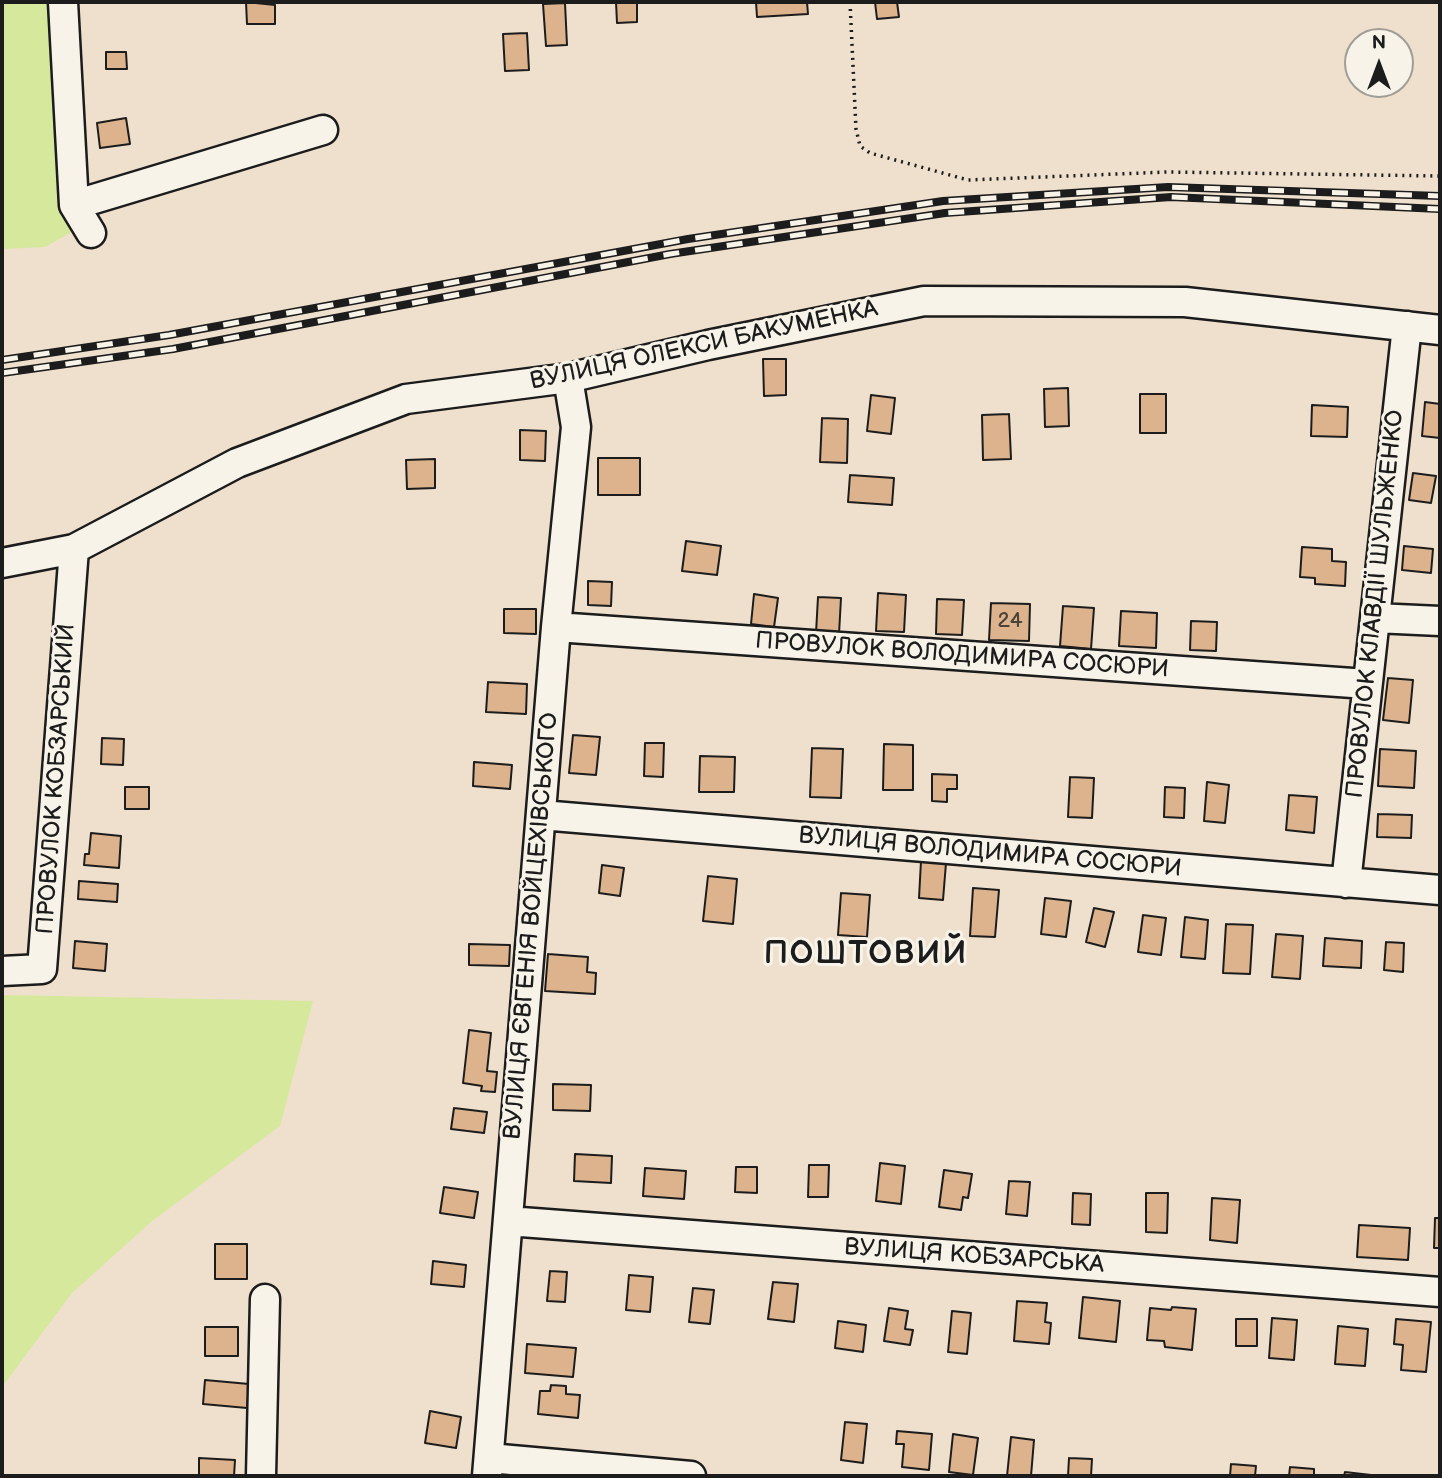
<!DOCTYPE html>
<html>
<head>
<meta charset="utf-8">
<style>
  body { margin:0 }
  #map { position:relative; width:1442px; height:1478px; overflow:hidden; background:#efe0cd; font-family:"Balsamiq Sans",sans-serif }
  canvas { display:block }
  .frame { position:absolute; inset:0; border:4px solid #1c1c1c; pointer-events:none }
  .north { position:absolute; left:1344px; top:28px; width:70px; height:70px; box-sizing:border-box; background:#f7f3e8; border:2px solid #9f9d96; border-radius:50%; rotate:0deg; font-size:19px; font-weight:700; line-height:28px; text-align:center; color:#1c1c1c }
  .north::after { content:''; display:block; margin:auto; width:24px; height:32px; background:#1c1c1c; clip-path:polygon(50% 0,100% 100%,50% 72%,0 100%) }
</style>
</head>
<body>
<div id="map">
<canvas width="1442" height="1478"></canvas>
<div class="frame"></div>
<div class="north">N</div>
</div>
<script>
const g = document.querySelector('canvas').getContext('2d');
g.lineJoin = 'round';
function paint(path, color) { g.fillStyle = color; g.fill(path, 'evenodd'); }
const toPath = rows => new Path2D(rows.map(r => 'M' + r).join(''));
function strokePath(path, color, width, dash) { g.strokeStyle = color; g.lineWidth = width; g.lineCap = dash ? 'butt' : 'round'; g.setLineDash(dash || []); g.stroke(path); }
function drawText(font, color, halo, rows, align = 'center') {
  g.font = font + ' "Balsamiq Sans",sans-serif'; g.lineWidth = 6; g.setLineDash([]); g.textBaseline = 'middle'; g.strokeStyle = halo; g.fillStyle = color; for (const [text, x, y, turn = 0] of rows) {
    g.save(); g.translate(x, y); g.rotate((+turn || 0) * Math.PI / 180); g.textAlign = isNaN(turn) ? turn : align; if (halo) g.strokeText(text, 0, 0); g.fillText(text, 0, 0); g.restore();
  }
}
paint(toPath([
  [2,2,63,2,74,205,70,233,45,247,2,249],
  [2,995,313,1001,280,1126,152,1221,72,1293,2,1387]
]), '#d6e89c');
const building = toPath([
  [131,2,159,2,159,3,131,3,131,2],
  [246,2,275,5,275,24,247,24,246,2],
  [616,2,637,2,637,22,617,23,616,2],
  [756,2,807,2,808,14,757,17,756,2],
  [875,2,897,2,899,17,877,19,875,2],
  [565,3,567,45,546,46,543,4,565,3],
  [527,33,529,70,505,71,503,34,527,33],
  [106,52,126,52,127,69,106,69,106,52],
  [126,118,130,144,100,148,97,123,126,118],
  [763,359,786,359,786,395,764,396,763,359],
  [1068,388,1069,426,1045,427,1044,389,1068,388],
  [1140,394,1166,394,1166,433,1140,433,1140,394],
  [871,395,895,398,891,434,867,431,871,395],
  [1425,402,1440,404,1440,438,1422,436,1425,402],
  [1312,405,1348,407,1347,437,1311,436,1312,405],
  [1009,414,1011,459,983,460,982,415,1009,414],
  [822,418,848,419,847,463,820,462,822,418],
  [520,430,546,431,545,461,520,460,520,430],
  [598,458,640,458,640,495,598,495,598,458],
  [435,459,435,488,407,489,406,460,435,459],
  [1413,473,1436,476,1431,503,1409,500,1413,473],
  [850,475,894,478,892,505,848,502,850,475],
  [686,541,721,546,717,575,682,571,686,541],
  [1404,546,1433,549,1431,573,1402,570,1404,546],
  [1302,547,1332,549,1332,561,1346,562,1345,586,1315,584,1315,578,1300,577,1302,547],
  [588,581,612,582,611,606,588,605,588,581],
  [878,593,906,595,904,632,876,631,878,593],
  [754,594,778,598,774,627,751,624,754,594],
  [818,597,841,598,839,634,816,633,818,597],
  [937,599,964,600,962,635,936,634,937,599],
  [991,603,1030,604,1029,641,989,640,991,603],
  [1063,606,1094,608,1091,649,1060,646,1063,606],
  [504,609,536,609,536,634,504,633,504,609],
  [1121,611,1157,613,1156,648,1119,646,1121,611],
  [1191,621,1217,622,1216,651,1190,650,1191,621],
  [1388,678,1413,680,1409,723,1383,720,1388,678],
  [488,682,527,684,526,714,486,712,488,682],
  [573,735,600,737,596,775,569,773,573,735],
  [102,738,124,739,123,765,101,764,102,738],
  [645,743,664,743,663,777,644,776,645,743],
  [884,744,913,745,913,790,883,790,884,744],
  [812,748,843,749,841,798,810,797,812,748],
  [1380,749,1416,751,1414,788,1378,786,1380,749],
  [700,756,735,757,734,792,699,792,700,756],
  [474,762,512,765,510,789,473,786,474,762],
  [932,774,957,775,957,789,947,789,947,802,932,801,932,774],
  [1070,777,1094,778,1092,818,1068,817,1070,777],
  [1207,782,1229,785,1225,823,1204,821,1207,782],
  [125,787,149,787,149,809,125,809,125,787],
  [1165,787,1185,788,1184,818,1164,817,1165,787],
  [1289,795,1317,797,1314,833,1286,830,1289,795],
  [1378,814,1412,815,1411,838,1377,837,1378,814],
  [91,833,121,836,119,868,84,865,85,854,89,854,91,833],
  [921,861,946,863,943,900,919,898,921,861],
  [602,865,624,868,620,896,599,893,602,865],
  [708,876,737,879,733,924,703,921,708,876],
  [79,881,118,884,117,902,78,899,79,881],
  [973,888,999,890,995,937,970,936,973,888],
  [841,893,870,895,867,937,838,935,841,893],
  [1045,898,1071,901,1066,937,1041,934,1045,898],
  [1094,908,1114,912,1105,947,1086,942,1094,908],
  [1143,915,1166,918,1161,955,1138,952,1143,915],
  [1185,917,1208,920,1205,959,1181,957,1185,917],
  [1226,924,1253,925,1250,974,1223,973,1226,924],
  [1276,934,1303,936,1300,979,1272,977,1276,934],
  [1325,938,1362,941,1361,968,1323,966,1325,938],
  [75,941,107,944,105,971,73,968,75,941],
  [1386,942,1404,943,1403,972,1384,970,1386,942],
  [469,944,510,945,509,966,469,965,469,944],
  [548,954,588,957,587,972,596,973,595,994,545,991,548,954],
  [469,1030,491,1033,487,1071,497,1072,495,1092,481,1091,482,1086,463,1083,469,1030],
  [553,1084,591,1085,590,1111,553,1110,553,1084],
  [454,1108,487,1112,484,1133,451,1129,454,1108],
  [575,1154,612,1156,611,1183,574,1181,575,1154],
  [880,1163,905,1166,901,1204,876,1201,880,1163],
  [809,1165,829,1165,828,1197,808,1197,809,1165],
  [736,1167,757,1167,757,1193,735,1192,736,1167],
  [645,1168,686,1171,684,1199,643,1196,645,1168],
  [944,1170,972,1174,968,1198,963,1197,961,1210,939,1207,944,1170],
  [1009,1181,1030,1182,1027,1216,1006,1214,1009,1181],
  [444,1187,478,1192,474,1218,440,1213,444,1187],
  [1073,1193,1091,1194,1090,1225,1072,1224,1073,1193],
  [1146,1193,1168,1193,1167,1233,1146,1232,1146,1193],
  [1212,1198,1240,1200,1237,1243,1210,1240,1212,1198],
  [1435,1218,1440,1218,1440,1248,1434,1248,1435,1218],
  [1359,1225,1410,1228,1408,1260,1357,1257,1359,1225],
  [215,1244,247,1244,247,1279,215,1279,215,1244],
  [433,1261,466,1265,464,1287,431,1284,433,1261],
  [550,1271,567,1272,565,1302,547,1301,550,1271],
  [629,1275,653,1277,650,1312,626,1310,629,1275],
  [773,1282,798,1284,794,1322,768,1319,773,1282],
  [693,1288,714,1290,710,1324,689,1322,693,1288],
  [1083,1297,1120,1301,1116,1342,1079,1338,1083,1297],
  [1017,1301,1047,1303,1045,1322,1051,1323,1049,1344,1014,1341,1017,1301],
  [1172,1307,1196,1309,1192,1350,1165,1347,1164,1341,1147,1340,1150,1308,1171,1310,1172,1307],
  [889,1308,908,1311,905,1329,913,1330,910,1345,884,1341,889,1308],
  [952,1311,971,1313,967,1354,948,1352,952,1311],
  [1272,1318,1297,1320,1294,1360,1269,1358,1272,1318],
  [1236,1319,1257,1319,1257,1346,1236,1346,1236,1319],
  [1396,1319,1431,1322,1426,1372,1401,1370,1403,1345,1394,1344,1396,1319],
  [838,1321,866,1325,863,1352,835,1348,838,1321],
  [1338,1326,1368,1329,1365,1366,1335,1364,1338,1326],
  [205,1327,238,1327,238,1356,205,1356,205,1327],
  [527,1344,576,1348,573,1377,525,1373,527,1344],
  [205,1380,249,1384,247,1408,203,1404,205,1380],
  [551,1385,566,1386,566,1394,580,1395,578,1418,538,1414,540,1391,550,1391,551,1385],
  [430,1411,461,1417,456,1448,425,1443,430,1411],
  [845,1422,867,1424,863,1463,841,1460,845,1422],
  [897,1431,932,1434,929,1470,902,1467,904,1444,896,1444,897,1431],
  [953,1434,978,1438,973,1475,949,1472,953,1434],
  [1011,1437,1034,1440,1031,1476,1007,1476,1011,1437],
  [199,1458,235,1460,234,1476,199,1476,199,1458],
  [1069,1458,1092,1459,1091,1476,1068,1476,1069,1458],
  [1231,1464,1256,1466,1255,1476,1230,1476,1231,1464],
  [1290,1467,1314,1469,1314,1476,1289,1476,1290,1467],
  [1345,1472,1371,1475,1371,1476,1344,1476,1345,1472]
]);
paint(building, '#dcb38d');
strokePath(building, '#1c1c1c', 2);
const minor = toPath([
  [63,2,74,205,91,233],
  [74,205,323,130],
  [2,563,74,549,237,463,406,399,568,378,708,345,924,301,1185,302,1440,330],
  [1375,618,1440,621],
  [556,627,1367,684],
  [541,815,1440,890],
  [1346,883,1407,326],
  [2,971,42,969,74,549],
  [508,1221,1440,1292],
  [489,1458,691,1476],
  [261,1476,265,1299],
  [487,1476,556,627,576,427,568,378]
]);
strokePath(minor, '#1c1c1c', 33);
strokePath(toPath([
  [850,2,856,129,860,146,870,153,968,180,1167,172,1440,176]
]), '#1c1c1c', 3.5, [2, 5]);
strokePath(minor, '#f7f3e8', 28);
const rail = toPath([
  [2,360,169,335,688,239,943,201,1168,187,1440,196],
  [2,373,173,349,670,254,945,213,1171,197,1440,209]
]);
strokePath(rail, '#1c1c1c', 8);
strokePath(rail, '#f7f3e8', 5, [16]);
drawText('21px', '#4c4238', null, [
  ["24",1010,622]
]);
drawText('24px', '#1c1c1c', '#f7f3e8', [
  ["ВУЛИЦЯ ОЛЕКСИ БАКУМЕНКА",704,346,-12],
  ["ПРОВУЛОК КЛАВДІЇ ШУЛЬЖЕНКО",1376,604,-84],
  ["ПРОВУЛОК ВОЛОДИМИРА СОСЮРИ",962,656,4],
  ["ПРОВУЛОК КОБЗАРСЬКИЙ",57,779,-86],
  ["ВУЛИЦЯ ВОЛОДИМИРА СОСЮРИ",990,853,5],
  ["ВУЛИЦЯ ЄВГЕНІЯ ВОЙЦЕХІВСЬКОГО",532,926,-85],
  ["ВУЛИЦЯ КОБЗАРСЬКА",974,1257,4]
]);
g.letterSpacing = '2px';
drawText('bold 32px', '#1c1c1c', '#f7f3e8', [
  ["ПОШТОВИЙ",866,955]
]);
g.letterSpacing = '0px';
</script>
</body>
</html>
